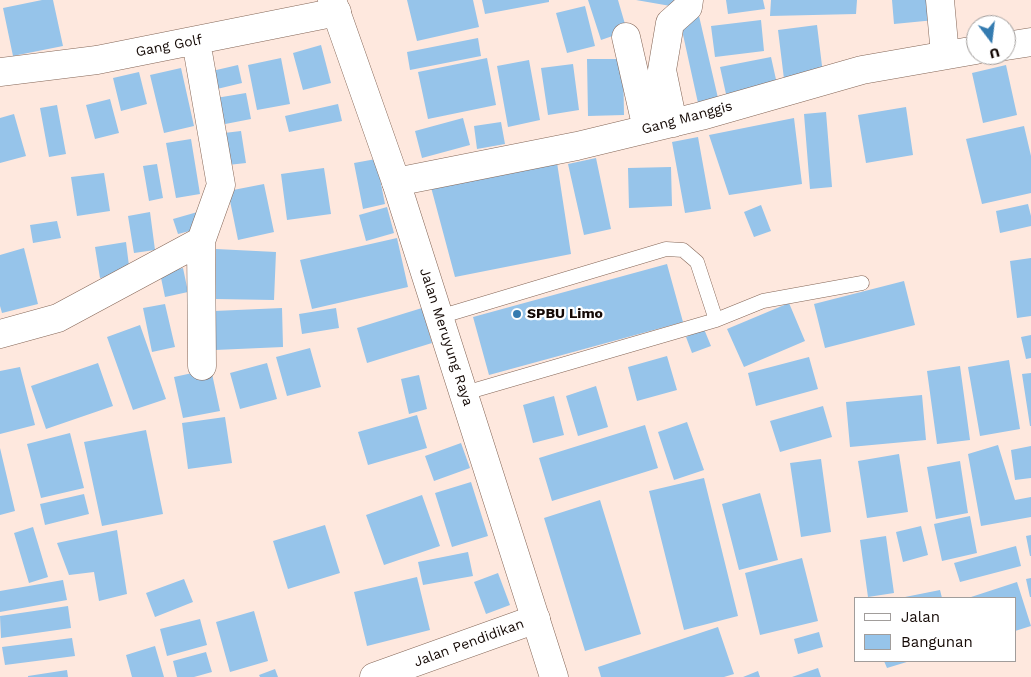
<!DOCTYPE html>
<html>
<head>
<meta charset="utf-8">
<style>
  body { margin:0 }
  #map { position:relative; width:1031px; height:677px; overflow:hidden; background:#fee8de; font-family:"Work Sans",sans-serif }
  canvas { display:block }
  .legend { position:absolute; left:854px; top:597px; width:162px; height:65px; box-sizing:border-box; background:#fff; border:1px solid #a19d9b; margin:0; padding:6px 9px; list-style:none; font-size:15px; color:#140905 }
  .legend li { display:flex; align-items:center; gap:10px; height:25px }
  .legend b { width:25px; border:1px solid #a19d9b }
  .north { position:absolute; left:966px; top:15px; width:50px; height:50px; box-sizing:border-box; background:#fff; border:1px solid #a19d9b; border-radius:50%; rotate:165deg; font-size:14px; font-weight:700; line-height:20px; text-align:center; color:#140905 }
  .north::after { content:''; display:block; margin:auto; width:18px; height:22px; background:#347bb0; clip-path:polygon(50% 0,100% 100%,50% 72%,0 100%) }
</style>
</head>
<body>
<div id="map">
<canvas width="1031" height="677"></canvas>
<ul class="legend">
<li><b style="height:6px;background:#fff"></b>Jalan</li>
<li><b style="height:14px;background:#96c4ea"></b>Bangunan</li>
</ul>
<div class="north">U</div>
</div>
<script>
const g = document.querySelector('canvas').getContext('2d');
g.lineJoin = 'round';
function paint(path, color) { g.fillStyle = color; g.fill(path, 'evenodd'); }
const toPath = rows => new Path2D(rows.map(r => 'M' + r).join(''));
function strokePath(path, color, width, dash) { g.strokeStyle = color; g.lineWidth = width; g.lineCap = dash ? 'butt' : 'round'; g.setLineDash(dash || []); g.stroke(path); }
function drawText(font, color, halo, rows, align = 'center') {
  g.font = font + ' "Work Sans",sans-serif'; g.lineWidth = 4.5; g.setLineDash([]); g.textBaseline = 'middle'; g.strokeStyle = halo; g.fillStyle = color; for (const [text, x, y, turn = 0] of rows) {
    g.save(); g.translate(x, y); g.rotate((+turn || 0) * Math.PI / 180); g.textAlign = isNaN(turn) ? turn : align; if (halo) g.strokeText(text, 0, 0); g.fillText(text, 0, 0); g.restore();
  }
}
paint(toPath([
  [42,0,53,0,63,46,13,56,3,8],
  [407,0,473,0,479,27,417,41],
  [482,0,549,0,549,2,485,14],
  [588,0,618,0,627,31,601,40],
  [636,0,683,0,682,8],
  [726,0,763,0,765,9,728,14],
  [771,0,857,0,856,14,770,16],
  [892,0,934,0,935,20,894,24],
  [585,6,595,46,567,53,556,13],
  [699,16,718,98,698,103,680,21],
  [761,20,764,51,715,57,711,26],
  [817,25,823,74,784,79,778,30],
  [478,38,481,56,410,70,407,52],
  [321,45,331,83,303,90,293,53],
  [771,57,777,84,726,94,720,67],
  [281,58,290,104,257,110,248,65],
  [487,58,496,105,428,119,418,72],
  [587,59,623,59,624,115,588,116],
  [529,60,540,120,508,127,497,66],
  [573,64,579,110,548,115,541,68],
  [238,65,242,83,217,89,212,71],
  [1006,65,1017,115,983,123,972,73],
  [181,68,194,126,164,133,150,75],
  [139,72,147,104,121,111,113,78],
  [246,93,251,119,215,126,210,99],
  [110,99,119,133,95,139,86,105],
  [338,104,342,121,289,132,285,116],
  [57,105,66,154,49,157,40,108],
  [906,107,913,155,866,163,858,115],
  [826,112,832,187,810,189,804,114],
  [14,114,26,156,0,163,0,118],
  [463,118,470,145,422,158,415,131],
  [794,118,802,184,729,195,709,135],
  [501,122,505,144,477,149,474,126],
  [1024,126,1031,156,1031,193,982,204,966,139],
  [241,131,246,163,228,165,224,133],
  [698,137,711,209,685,213,672,142],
  [191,139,200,194,176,198,166,143],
  [556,156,571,254,455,277,428,176],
  [596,158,611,229,584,235,568,164],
  [376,159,385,204,363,209,354,163],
  [157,164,163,198,149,201,143,166],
  [671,167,672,206,629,208,628,168],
  [324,168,331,214,287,220,281,174],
  [104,173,110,211,77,216,71,177],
  [264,184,274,232,238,240,228,191],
  [1028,204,1031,216,1031,226,1000,233,996,211],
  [761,205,771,231,754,237,744,212],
  [387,207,394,233,366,241,359,215],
  [201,211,205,227,178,234,173,219],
  [150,212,155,250,134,253,128,216],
  [57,221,61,238,33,243,30,225],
  [397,238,408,287,312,309,300,260],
  [126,242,130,274,100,278,95,247],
  [24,248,38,304,2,313,0,306,0,255],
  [216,249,276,252,274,300,215,299],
  [1031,258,1031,316,1017,318,1010,261],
  [667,264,683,322,489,375,473,317],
  [183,268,188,292,165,297,160,273],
  [904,281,915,325,825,348,814,304],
  [789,303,805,341,744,367,727,329],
  [165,304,175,347,152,352,143,308],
  [282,308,283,347,215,350,214,311],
  [336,308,339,328,302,334,299,314],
  [422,308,432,343,367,363,357,328],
  [140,325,166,399,133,410,107,337],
  [704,329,711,346,692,353,686,337],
  [1031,335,1031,358,1026,359,1021,337],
  [310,348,321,387,287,396,276,357],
  [667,356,677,390,637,401,628,367],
  [809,357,818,389,756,406,748,373],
  [1009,360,1020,429,980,436,968,367],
  [98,363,113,406,46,429,31,386],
  [267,363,277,399,240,409,230,373],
  [960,366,970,440,937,444,927,371],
  [20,367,35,425,0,434,0,371],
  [211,369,220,411,183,418,174,377],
  [1031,373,1031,426,1030,426,1022,374],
  [419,375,427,409,409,414,401,379],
  [596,386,608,427,578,436,566,396],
  [922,395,926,440,850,447,846,402],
  [554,396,564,435,533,443,523,405],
  [823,406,832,437,780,452,770,421],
  [417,415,427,448,368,465,358,432],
  [225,417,232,463,188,469,182,423],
  [687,422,704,470,674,480,658,432],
  [645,425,658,468,552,501,539,458],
  [146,430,163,514,102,526,84,442],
  [70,433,84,488,41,498,27,444],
  [461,443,470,468,434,481,425,456],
  [998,445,1015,500,1031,497,1031,517,981,526,968,454],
  [1031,446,1031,478,1015,480,1011,450],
  [0,448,15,511,0,515],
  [899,454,908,512,867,518,858,461],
  [821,459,831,532,801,537,790,463],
  [960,461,968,513,936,519,927,467],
  [704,478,738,616,684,630,649,491],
  [471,482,488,536,452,547,435,493],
  [760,493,778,560,739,570,722,504],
  [84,494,89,514,45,525,40,504],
  [422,495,440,546,384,565,366,515],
  [600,500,641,634,585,651,544,518],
  [970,516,977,553,942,561,934,524],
  [325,525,340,573,288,589,273,541],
  [921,526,928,555,903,562,896,532],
  [33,527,48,577,29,583,14,533],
  [117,530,127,594,99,601,94,572,69,575,57,543],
  [1031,535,1031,556,1030,556,1026,536],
  [886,536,894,593,868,597,860,540],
  [1016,546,1021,566,960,582,954,563],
  [468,552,473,576,423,585,418,562],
  [802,558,818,621,760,635,745,573],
  [498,573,510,605,486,614,474,582],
  [417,577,430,630,367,646,354,592],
  [1031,578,1031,597,1030,597,1026,579],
  [184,579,193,602,155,617,146,593],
  [63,580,67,600,0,612,0,591],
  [1017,582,1031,626,1015,631,1015,598,968,598],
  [940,590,942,598,905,598,905,597],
  [68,606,71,628,1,638,0,616],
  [254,611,268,661,230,672,216,622],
  [200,619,207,645,167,656,160,629],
  [718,627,734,674,724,677,601,677,598,667],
  [819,632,823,647,798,654,794,639],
  [72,638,75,656,5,665,2,647],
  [155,646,164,677,132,677,126,655],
  [206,652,212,672,194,677,177,677,173,661],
  [884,661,910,661,887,668],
  [818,668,821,677,792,677],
  [275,669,278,677,260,677,259,675],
  [67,670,68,677,28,677,28,676],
  [758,671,760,677,743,677]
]), '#96c4ea');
const lane = toPath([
  [439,317,666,249,683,250,697,262,716,320],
  [465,393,716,320,763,301,862,283]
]);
const street = toPath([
  [940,0,945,55],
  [626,37,647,129],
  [1006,46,1031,42],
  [0,72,97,60,337,12],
  [673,123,662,70,670,23,688,7,689,0],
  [396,182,577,146,701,116,862,70,976,50],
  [201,241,202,366],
  [0,334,58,318,201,241,221,185,196,41],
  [374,677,536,619]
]);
const secondary = toPath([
  [332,0,396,182,554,677]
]);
strokePath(lane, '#846657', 15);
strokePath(street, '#846657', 29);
strokePath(secondary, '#846657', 29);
strokePath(lane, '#fff', 14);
strokePath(street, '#fff', 28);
strokePath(secondary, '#fff', 28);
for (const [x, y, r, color] of [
  [517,314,5,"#347bb0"]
]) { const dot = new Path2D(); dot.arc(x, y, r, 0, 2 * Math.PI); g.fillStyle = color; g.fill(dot); strokePath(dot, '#fff', 2); }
drawText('14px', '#140905', '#fff', [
  ["Gang Golf",169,46,-11],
  ["Gang Manggis",687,118,-15],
  ["Jalan Meruyung Raya",446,337,72],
  ["Jalan Pendidikan",469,643,-20]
]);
drawText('bold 14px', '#140905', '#fff', [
  ["SPBU Limo",527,314]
], 'left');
</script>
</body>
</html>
